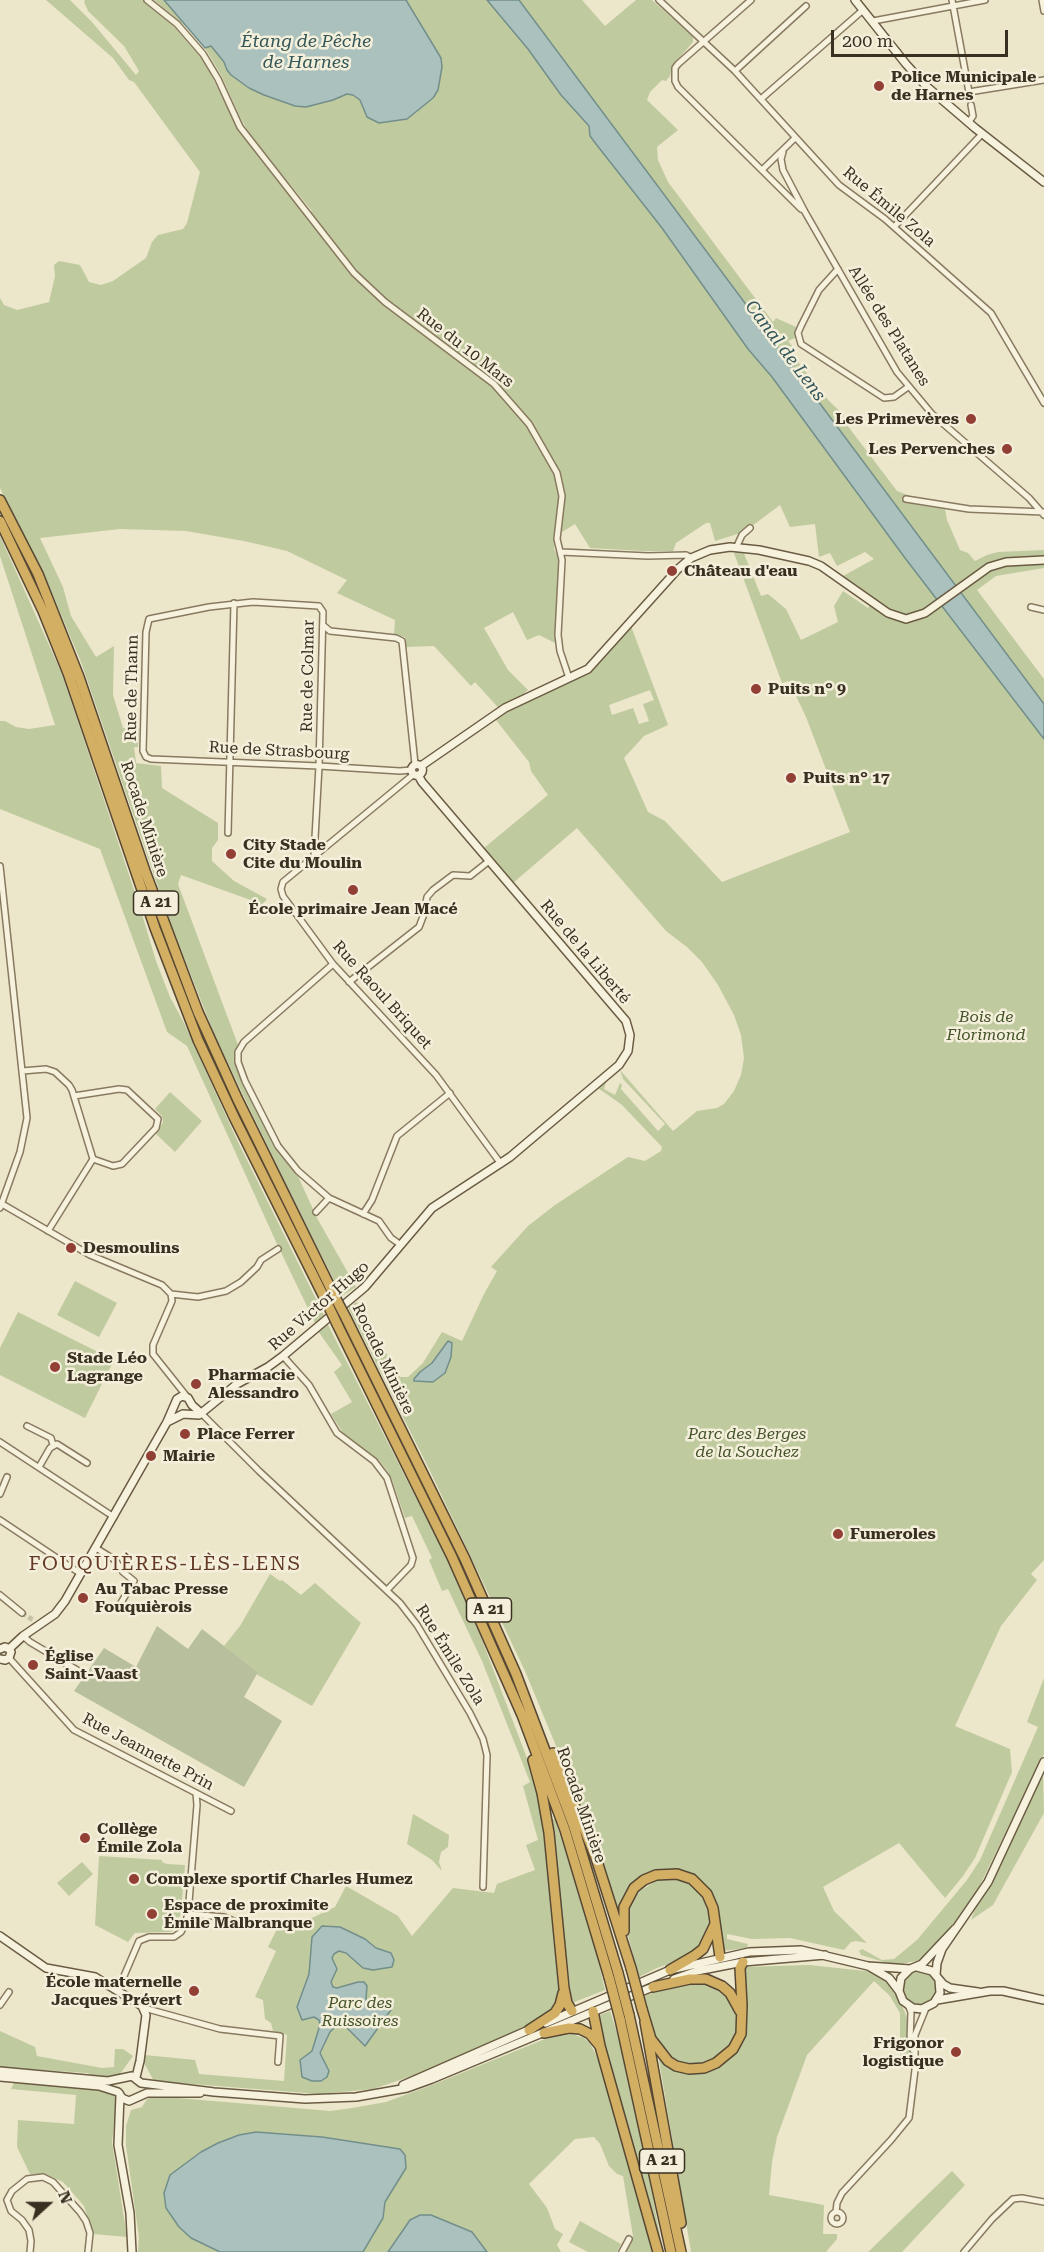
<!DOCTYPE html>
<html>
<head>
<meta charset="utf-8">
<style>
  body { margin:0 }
  #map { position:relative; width:1044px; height:2252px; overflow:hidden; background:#ece6cb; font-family:"Roboto Serif",serif }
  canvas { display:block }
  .north { position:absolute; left:18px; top:2174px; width:60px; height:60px; -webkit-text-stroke:4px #f4efda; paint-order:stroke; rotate:69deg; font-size:16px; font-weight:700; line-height:24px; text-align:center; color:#393022 }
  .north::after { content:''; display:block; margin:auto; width:21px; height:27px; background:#393022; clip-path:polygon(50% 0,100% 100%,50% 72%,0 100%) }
  .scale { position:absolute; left:831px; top:30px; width:177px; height:27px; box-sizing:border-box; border:3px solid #393022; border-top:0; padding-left:8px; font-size:18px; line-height:21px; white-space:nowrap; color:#393022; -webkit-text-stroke:4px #f4efda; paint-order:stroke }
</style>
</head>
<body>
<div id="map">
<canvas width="1044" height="2252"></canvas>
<div class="north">N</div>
<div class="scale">200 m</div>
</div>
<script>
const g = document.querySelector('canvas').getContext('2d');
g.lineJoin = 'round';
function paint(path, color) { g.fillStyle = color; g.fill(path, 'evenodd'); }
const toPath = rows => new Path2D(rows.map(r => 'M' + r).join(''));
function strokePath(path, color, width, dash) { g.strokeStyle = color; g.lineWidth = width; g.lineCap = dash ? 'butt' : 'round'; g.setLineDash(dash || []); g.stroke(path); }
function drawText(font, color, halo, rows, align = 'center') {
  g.font = font + ' "Roboto Serif",serif'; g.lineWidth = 5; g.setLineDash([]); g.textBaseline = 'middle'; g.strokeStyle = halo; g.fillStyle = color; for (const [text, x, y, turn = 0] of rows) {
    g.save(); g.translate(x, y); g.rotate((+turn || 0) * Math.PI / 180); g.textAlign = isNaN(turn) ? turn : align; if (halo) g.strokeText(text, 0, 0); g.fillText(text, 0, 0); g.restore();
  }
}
paint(toPath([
  [46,0,70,0,92,22,136,75,139,71,124,46,88,11,84,2,85,0,142,0,156,10,171,23,204,61,235,123,246,140,306,214,312,211,252,138,241,119,222,77,205,48,190,30,154,0,582,0,605,26,636,0,652,0,693,37,693,42,672,66,670,76,666,81,662,80,650,92,647,100,678,130,657,147,658,160,668,182,773,322,776,318,796,327,795,338,788,341,793,347,789,351,830,402,844,415,842,418,844,421,897,491,919,499,920,505,945,509,947,520,960,550,968,553,975,561,987,555,998,552,1044,550,1044,568,996,576,977,590,1044,679,1044,1560,1031,1574,1037,1580,1001,1626,955,1726,1010,1749,1012,1772,975,1858,963,1876,945,1898,899,1843,823,1887,834,1911,867,1943,856,1941,851,1942,844,1950,790,1938,752,1939,727,1934,727,1939,748,1944,747,1948,722,1951,702,1884,654,1873,621,1907,617,1907,600,1852,525,1671,430,1471,348,1307,357,1302,400,1377,408,1377,423,1363,442,1332,462,1341,484,1294,497,1271,491,1267,528,1226,555,1205,628,1157,645,1161,661,1151,662,1147,622,1105,598,1088,607,1079,604,1089,615,1095,620,1083,622,1085,621,1089,658,1131,665,1124,623,1079,620,1070,673,1131,697,1111,717,1108,724,1104,734,1091,741,1075,744,1058,741,1035,734,1015,718,985,702,962,687,947,666,931,577,828,513,883,484,848,548,795,531,771,529,762,496,720,504,714,475,682,471,686,434,646,406,647,405,637,394,634,395,620,337,593,347,580,287,551,244,541,186,531,120,529,40,538,63,587,71,616,96,657,114,646,113,695,123,728,132,730,133,729,139,729,138,747,134,747,136,763,161,766,162,788,218,823,218,840,212,848,212,861,234,881,267,899,261,906,259,903,181,875,178,884,238,1045,236,1054,276,1147,297,1174,317,1218,356,1287,342,1296,291,1195,215,1036,170,922,81,662,43,572,0,488,0,298,4,305,17,310,49,302,55,276,54,265,59,261,80,265,89,282,101,285,113,281,146,258,152,242,158,235,183,229,187,223,200,172,134,82,129,80,113,58],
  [780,505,790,527,815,524,819,557,830,553,837,566,865,552,874,559,843,576,843,579,874,599,868,608,843,591,834,606,838,622,801,640,786,609,768,594,761,596,743,551,734,553,782,683,789,681,806,717,850,832,722,882,665,821,648,812,624,758,644,736,668,725,631,626,592,671,529,700,524,693,528,690,508,670,484,628,513,612,527,640,539,635,555,643,560,561,554,549,554,537,575,524,590,548,643,551,673,551,676,543,706,523,710,523,715,541,744,532],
  [650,690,654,700,643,704,649,721,639,724,633,708,612,715,609,705],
  [0,536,62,674,141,911,156,961,170,997,184,1023,237,1140,324,1315,315,1323,277,1244,187,1046,167,1032,100,849,0,809,0,721,5,721,16,727,29,729,55,725,0,556],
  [170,1092,202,1121,175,1152,156,1134,163,1122,162,1116,155,1109],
  [75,1281,117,1303,99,1337,57,1315],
  [18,1312,114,1360,85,1418,0,1375,0,1348],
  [327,1323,444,1553,482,1640,530,1766,542,1810,545,1832,559,1997,556,2007,544,2017,528,2025,427,2071,373,2089,319,2094,154,2081,144,2063,145,2055,195,2060,199,2074,284,2081,287,2035,273,2031,271,2023,265,2019,263,2000,255,1997,276,1951,268,1947,282,1919,295,1926,335,1907,346,1886,398,1916,412,1936,453,1888,494,1893,497,1884,535,1870,526,1845,538,1840,523,1786,530,1782,482,1661,448,1589,442,1591,429,1560,432,1558,412,1516,405,1518,392,1480,386,1469,379,1461,344,1435,331,1414,352,1402,334,1372,342,1365,318,1331],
  [270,1574,280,1581,282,1580,301,1595,315,1583,361,1623,312,1706,256,1674,258,1672,224,1646,240,1626],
  [1044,1678,1044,1754,976,1893,953,1925,920,1960,901,1964,887,1963,861,1955,859,1951,862,1949,882,1960,894,1959,917,1940,967,1880,980,1860,1038,1727,1027,1722],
  [1043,1775,1044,1813,993,1905,971,1920,976,1907,991,1884],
  [413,1814,449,1835,448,1847,441,1852,439,1862,442,1871,432,1860,407,1844],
  [555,1819,593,1939,605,1990,572,2003,551,1820],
  [99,1856,162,1860,162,1862,167,1864,185,1865,181,1913,174,1930,171,1932,135,1933,128,1942,95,1925],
  [82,1862,93,1874,69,1896,57,1883],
  [665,1879,682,1880,690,1883,705,1897,709,1905,711,1922,709,1931,699,1948,684,1958,657,1968,639,1977,627,1932,628,1908,634,1898,640,1891,656,1881],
  [809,1965,875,1972,882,1975,883,1980,888,1981,904,2010,908,2021,907,2041,911,2058,910,2062,906,2064,900,2059,900,2013,890,1996,874,1981,807,2055,777,2137,772,2162,769,2195,824,2205,823,2234,837,2234,837,2239,826,2252,691,2252,659,2060,689,2073,700,2073,723,2064,731,2057,738,2047,743,1967],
  '902 1988a17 17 0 1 1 34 0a17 17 0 1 1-34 0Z',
  [697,1982,706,1983,725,1994,736,2010,738,2031,734,2041,724,2055,699,2065,687,2065,670,2056,657,2039,644,1995],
  [610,2011,618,2036,641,2134,663,2252,661,2252,598,2021,600,2015],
  [0,2031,35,2047,37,2056,102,2068,114,2067,115,2049,123,2049,133,2056,120,2074,112,2076,98,2077,87,2073,0,2067],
  [572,2034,584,2038,590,2043,600,2063,653,2252,625,2252,633,2236,623,2176,617,2174,609,2166,600,2144,594,2137,575,2139,529,2184,547,2208,555,2229,563,2234,557,2245,561,2252,487,2252,472,2232,431,2215,420,2215,410,2220,388,2252,138,2252,139,2237,126,2146,126,2126,131,2110,142,2107,147,2099,155,2096,330,2111,352,2108,386,2102,432,2085,545,2039],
  [15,2081,107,2090,115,2095,116,2106,112,2142,127,2237,93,2234,84,2206,63,2182,45,2174,30,2174,17,2147,18,2120,74,2124,76,2095,11,2089],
  [952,2171,965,2185,902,2252,868,2252],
  [580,2221,621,2244,617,2252,588,2252,569,2242]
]), '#c0ca9f');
paint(toPath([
  [157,1626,188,1649,202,1629,258,1672,244,1697,282,1721,244,1787,74,1691,104,1648,136,1667]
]), '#b7bf9d');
const water = toPath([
  [164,0,406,0,441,58,442,67,438,90,433,98,407,119,379,123,367,117,360,100,353,95,347,94,333,100,306,107,295,106,264,95,249,88,231,75,227,70,224,62,211,46,205,48,164,0],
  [487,0,519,0,1044,704,1044,739,905,558,772,377,748,349,662,228,596,144,590,136,589,126,561,95,528,49,487,0],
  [448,1341,452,1343,451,1357,445,1373,433,1382,414,1381,414,1379,420,1372,432,1363,448,1341],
  [322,1926,340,1927,365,1939,376,1948,391,1953,394,1960,392,1967,373,1970,363,1968,346,1953,339,1951,334,1954,332,1958,337,1969,331,1982,333,1987,337,1988,358,1982,364,1982,367,1986,366,1999,369,2002,389,2000,392,2002,393,2007,365,2046,343,2024,339,2023,330,2032,320,2053,329,2071,327,2077,321,2081,312,2081,302,2077,300,2060,312,2051,320,2025,319,2020,314,2017,302,2020,297,2007,309,1974,312,1937,322,1926],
  [256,2132,322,2137,400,2149,405,2155,406,2168,385,2202,383,2218,363,2252,220,2252,191,2238,179,2227,166,2208,164,2193,170,2175,201,2152,218,2143,239,2135,256,2132],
  [420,2215,431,2215,472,2232,487,2252,388,2252,410,2220,420,2215]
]);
paint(water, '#abc1bd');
strokePath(water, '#728f8b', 1.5);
strokePath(toPath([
  [22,1613,33,1620]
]), '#c8c2a9', 5, [5, 2.5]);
const street = toPath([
  [147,0,177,24,203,54,218,79,240,127,354,273,385,302,494,384,529,424,557,473,562,496,557,539,562,560,558,635,560,651,569,678],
  [659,0,735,71,839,185,885,219,991,313,1044,403],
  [751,0,678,64,675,68,675,81,678,87,801,209],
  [952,0,969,92,1044,80],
  [1042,0,1044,11],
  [873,21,985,0],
  [735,71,806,6],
  [761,99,863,10],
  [968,123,973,116,971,105],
  [783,152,781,159,783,170,805,212,897,372,932,414,1029,498,1044,515],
  [762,170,795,138],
  [894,227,982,134],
  [838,269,819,290,801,326,798,333,801,344,884,398,894,397,908,387],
  [906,499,969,509,1044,512],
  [736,548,742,535,750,528],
  [561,552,648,556,686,555,691,558],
  [1031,607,1044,610],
  [324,626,330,631,396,638,402,641,415,764],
  [414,774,283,882,281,889,283,896,333,964,436,1075,501,1164],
  [228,833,234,603],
  [314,856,319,766,323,612,319,606,253,602,209,607,149,619,146,632,143,751,146,757,151,759,319,766,400,771,411,770],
  [0,866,27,1118,20,1152,0,1208],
  [333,964,244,1042,238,1052,238,1062,245,1081,278,1146,298,1171,329,1198,379,1221,391,1238,401,1245],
  [349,982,419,927,424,914,427,897,433,890,453,875,470,876,489,861],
  [22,1071,46,1069,55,1072,69,1085,72,1090,93,1159],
  [74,1096,119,1089,127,1090,158,1119,156,1128,122,1164,113,1166,93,1159],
  [2,1204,90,1255,162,1285,171,1294,172,1301,153,1345,153,1354,188,1398],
  [316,1212,329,1198],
  [363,1214,372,1200,397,1136,450,1093],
  [48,1231,93,1159],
  [171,1294,198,1297,226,1291,241,1282,257,1267,261,1260,278,1249],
  [283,1356,309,1385,337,1433,374,1461,387,1478,413,1558,411,1565,387,1590],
  [201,1413,259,1471,400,1603,417,1625,470,1713,483,1739,487,1755,483,1887],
  [27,1426,51,1438,53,1445],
  [0,1442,114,1517],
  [39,1467,50,1448,57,1444,87,1463],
  [0,1494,7,1477],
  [0,1520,81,1574],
  [96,1548,115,1560,123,1572,134,1581,119,1606],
  [0,1595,22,1613],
  [23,1636,30,1642,82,1673],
  [9,1658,74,1730,231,1811],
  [188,1914,224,1917,246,1926],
  [118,1990,139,1941,149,1937,174,1937,181,1932,185,1924,188,1914,197,1805,196,1793],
  [0,2005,9,1992],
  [908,2005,911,2012,910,2041,913,2050],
  [144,2008,220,2029,280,2036,278,2062],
  [7,2200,12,2191,27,2179,43,2177,53,2182,80,2212,86,2221,90,2233,88,2252],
  [7,2200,11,2211,22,2220,29,2230,31,2241,30,2252],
  '831 2218a6 6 0 1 1 12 0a6 6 0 1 1-12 0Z',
  [836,2212,837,2203,842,2193,891,2140,909,2118,915,2070,915,2035,926,2008],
  [622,2252,629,2239],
  [964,2252,992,2219,1013,2199,1022,2198,1044,2202]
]);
const secondary = toPath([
  [855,0,906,64,926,86,975,128,1044,182],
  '411.5 770a5.5 5.5 0 1 1 11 0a5.5 5.5 0 1 1-11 0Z',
  [421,766,505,708,588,669,678,569,691,558,710,550,730,547,759,550,809,561,821,566,888,613,906,619,925,613,989,567,1006,562,1044,560],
  [167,1422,183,1414,199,1415,237,1384,268,1367,283,1356,365,1287,432,1208,510,1157,619,1065,628,1051,630,1035,626,1021,422,782,418,775],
  [0,1649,5,1647,9,1649],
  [9,1649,23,1636,55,1614,65,1601,167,1422,177,1399,182,1396,188,1398,192,1405,201,1413],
  [0,1659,5,1660,9,1658,11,1652,9,1649],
  [0,1936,46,1968,95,1977,142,2006,146,2015,140,2061,136,2077],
  [870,1967,889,1978,899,1991,903,2001,913,2008,922,2009,934,2003,940,1993,939,1980],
  [917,1967,932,1971,943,1984,950,1988,978,1992],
  [936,1975,937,1963,942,1949,988,1882,1044,1762],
  [674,1979,697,1971,743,1962,825,1955],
  [899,1991,901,1978,910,1969],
  [937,2000,990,1991,1003,1991,1044,2000],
  [546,2023,670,1970,749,1952,801,1950,868,1966,910,1969,922,1964,955,1929],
  [0,2071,108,2081,132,2076,141,2083,214,2092,305,2099,356,2097,407,2088,432,2079,655,1986],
  [0,2077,99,2086,118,2092],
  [403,2085,533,2028],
  [119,2093,122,2098,129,2101,147,2093,200,2093],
  [120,2096,118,2145,130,2213,132,2252]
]);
const highway = toPath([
  [0,500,38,574,79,677,145,871,198,1012,237,1098,335,1297],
  [0,521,43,611,68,673,155,928,198,1040,234,1117,327,1303],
  [346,1318,465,1559,516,1674,574,1827,618,1973],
  [337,1324,452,1557,522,1715,565,1830,609,1977],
  [553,1753,596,1858,631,1968],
  [533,1760,542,1793,549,1833,564,1988,567,2003,572,2011],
  [624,1931,624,1907,634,1888,644,1880,656,1875,677,1874,692,1879,707,1894,713,1908,720,1957],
  [670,1970,694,1956,703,1949,715,1924],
  [653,1987,690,1979,706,1979,722,1986,730,1993,740,2011],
  [642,2009,651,2039,668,2061,676,2066,689,2069,704,2068,716,2063,733,2049,741,2034,742,2005,740,1968,743,1962],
  [593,2011,600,2046,658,2252],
  [629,2015,681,2252],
  [620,2019,671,2252],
  [645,2022,681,2223],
  [529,2030,555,2013,560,2005,563,1993],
  [544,2033,569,2028,580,2029,590,2034,600,2046]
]);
strokePath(street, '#887a60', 8);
strokePath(secondary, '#6a5b43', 10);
strokePath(highway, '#564834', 12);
strokePath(street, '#f7f2de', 5);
strokePath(secondary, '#f7f2de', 7);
strokePath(highway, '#d3af64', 9);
const highwayBridge = toPath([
  [335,1297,346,1318],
  [327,1303,337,1324],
  [631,1968,642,2009],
  [618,1973,629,2015],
  [609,1977,620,2019]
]);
strokePath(highwayBridge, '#564834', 12, []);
strokePath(highwayBridge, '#d3af64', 9);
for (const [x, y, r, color] of [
  [879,86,6,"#923f35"],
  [971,419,6,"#923f35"],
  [1007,449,6,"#923f35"],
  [672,571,6,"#923f35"],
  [756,689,6,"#923f35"],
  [791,778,6,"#923f35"],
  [231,854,6,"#923f35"],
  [353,890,6,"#923f35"],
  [71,1248,6,"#923f35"],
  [55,1367,6,"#923f35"],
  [196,1384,6,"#923f35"],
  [185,1434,6,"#923f35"],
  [151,1456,6,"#923f35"],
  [838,1534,6,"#923f35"],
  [83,1598,6,"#923f35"],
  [33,1665,6,"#923f35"],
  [85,1838,6,"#923f35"],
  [134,1879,6,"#923f35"],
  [152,1914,6,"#923f35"],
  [194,1991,6,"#923f35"],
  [956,2052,6,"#923f35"]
]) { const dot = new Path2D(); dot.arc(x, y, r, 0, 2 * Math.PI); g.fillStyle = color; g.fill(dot); strokePath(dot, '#f4efda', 2); }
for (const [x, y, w] of [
  [156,903,45],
  [489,1610,45],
  [662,2161,45]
]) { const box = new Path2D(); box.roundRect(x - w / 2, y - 12, w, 24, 4.5); g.fillStyle = '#f4efda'; g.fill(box); strokePath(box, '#393022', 1.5); }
drawText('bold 15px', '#393022', null, [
  ["A 21",156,903],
  ["A 21",489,1610],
  ["A 21",662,2161]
]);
drawText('bold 16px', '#393022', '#f4efda', [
  ["Police Municipale",891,77],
  ["de Harnes",891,95],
  ["Les Primevères",959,419,"right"],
  ["Les Pervenches",995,449,"right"],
  ["Château d'eau",684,571],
  ["Puits n° 9",768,689],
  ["Puits n° 17",803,778],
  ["City Stade",243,845],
  ["Cite du Moulin",243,863],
  ["École primaire Jean Macé",353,909,"center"],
  ["Desmoulins",83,1248],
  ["Stade Léo",67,1358],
  ["Lagrange",67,1376],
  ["Pharmacie",208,1375],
  ["Alessandro",208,1393],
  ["Place Ferrer",197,1434],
  ["Mairie",163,1456],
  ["Fumeroles",850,1534],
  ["Au Tabac Presse",95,1589],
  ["Fouquièrois",95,1607],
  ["Église",45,1656],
  ["Saint-Vaast",45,1674],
  ["Collège",97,1829],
  ["Émile Zola",97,1847],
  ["Complexe sportif Charles Humez",146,1879],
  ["Espace de proximite",164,1905],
  ["Émile Malbranque",164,1923],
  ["École maternelle",182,1982,"right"],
  ["Jacques Prévert",182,2000,"right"],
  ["Frigonor",944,2043,"right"],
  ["logistique",944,2061,"right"]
], 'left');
drawText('16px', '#393022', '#f4efda', [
  ["Rue Émile Zola",889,207,40],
  ["Allée des Platanes",889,326,58],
  ["Rue du 10 Mars",465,348,38],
  ["Rue de Colmar",308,676,-89],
  ["Rue de Thann",132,688,-89],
  ["Rue de Strasbourg",279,751,3],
  ["Rocade Minière",144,819,72],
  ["Rue de la Liberté",585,952,50],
  ["Rue Raoul Briquet",382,995,48],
  ["Rue Victor Hugo",319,1306,-41],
  ["Rocade Minière",383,1359,64],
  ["Rue Émile Zola",450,1655,58],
  ["Rue Jeannette Prin",148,1752,28],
  ["Rocade Minière",581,1805,71]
]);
drawText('italic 16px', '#45542b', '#f4efda', [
  ["Bois de",986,1017],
  ["Florimond",986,1035],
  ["Parc des Berges",747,1434],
  ["de la Souchez",747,1452],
  ["Parc des",360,2003],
  ["Ruissoires",360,2021]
]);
drawText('italic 18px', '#335658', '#f4efda', [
  ["Étang de Pêche",306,42],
  ["de Harnes",306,63],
  ["Canal de Lens",785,351,53]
]);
g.letterSpacing = '1.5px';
drawText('20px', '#633925', '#f4efda', [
  ["FOUQUIÈRES-LÈS-LENS",165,1564]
]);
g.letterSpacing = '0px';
</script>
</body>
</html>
